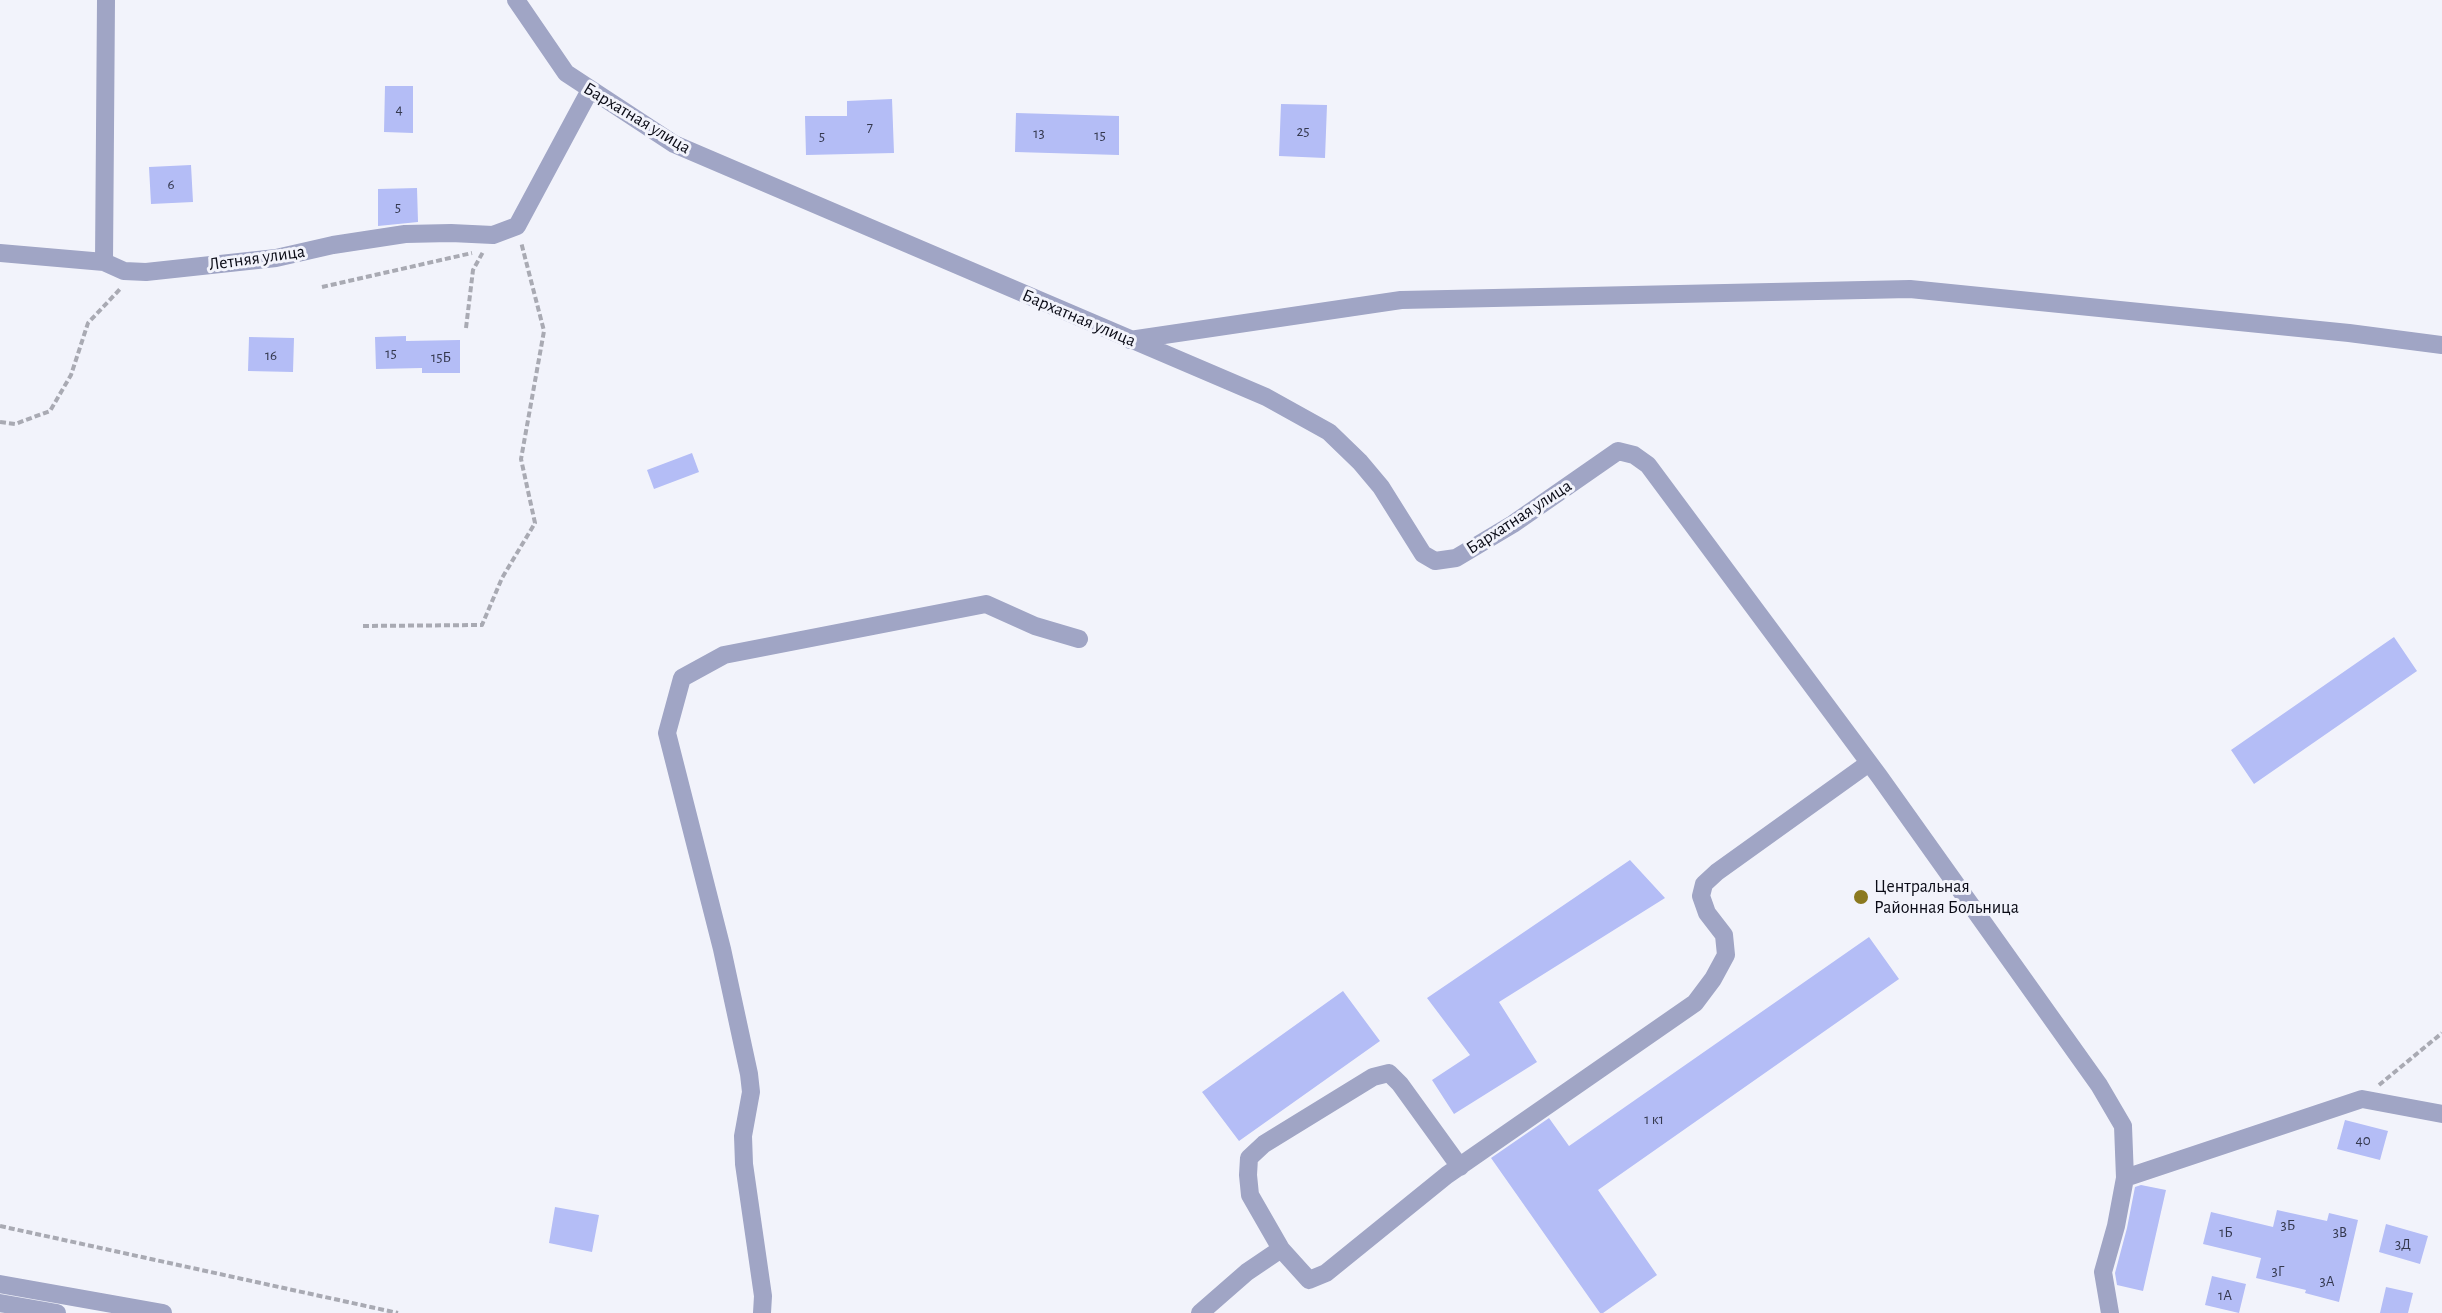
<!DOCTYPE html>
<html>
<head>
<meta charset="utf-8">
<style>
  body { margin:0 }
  canvas { display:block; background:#f2f3fb }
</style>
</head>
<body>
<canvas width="2442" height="1313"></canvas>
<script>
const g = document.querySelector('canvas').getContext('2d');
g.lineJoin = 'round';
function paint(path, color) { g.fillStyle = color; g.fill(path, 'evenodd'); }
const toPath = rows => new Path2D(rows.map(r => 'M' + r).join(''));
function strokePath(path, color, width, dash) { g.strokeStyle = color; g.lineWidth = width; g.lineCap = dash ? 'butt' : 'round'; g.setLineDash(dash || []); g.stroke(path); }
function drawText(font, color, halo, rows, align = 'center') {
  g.font = font + ' "Alegreya Sans",sans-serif'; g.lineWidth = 6; g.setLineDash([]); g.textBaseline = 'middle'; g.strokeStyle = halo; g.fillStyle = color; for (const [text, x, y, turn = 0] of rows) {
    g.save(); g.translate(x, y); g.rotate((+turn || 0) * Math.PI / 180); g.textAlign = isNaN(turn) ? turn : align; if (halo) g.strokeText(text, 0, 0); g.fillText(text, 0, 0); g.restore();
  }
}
paint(toPath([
  [385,86,413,86,413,133,384,132],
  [892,99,894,153,806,155,805,116,847,116,847,101],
  [1281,104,1327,105,1325,158,1279,156],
  [1016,113,1119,116,1119,155,1015,152],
  [191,165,193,202,151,204,149,167],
  [417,188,418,222,378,226,378,189],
  [406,336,406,341,460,340,460,373,422,373,422,368,376,369,375,337],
  [249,337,294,338,293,372,248,371],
  [692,453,699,472,654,489,647,470],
  [2394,637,2417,671,2254,784,2231,750],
  [1630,860,1665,898,1499,1002,1537,1062,1454,1114,1432,1080,1470,1055,1427,998],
  [1869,937,1899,979,1598,1190,1657,1275,1603,1313,1600,1313,1491,1158,1549,1118,1569,1146],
  [1343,991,1380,1041,1239,1141,1202,1092],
  [2345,1120,2388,1131,2380,1160,2337,1149],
  [2141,1185,2166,1190,2143,1291,2117,1285,2115,1273,2127,1228,2135,1187],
  [555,1207,599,1215,592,1252,549,1243],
  [2277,1210,2327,1221,2329,1213,2358,1220,2339,1302,2305,1293,2306,1290,2256,1278,2261,1258,2203,1244,2211,1212,2273,1227],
  [2386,1224,2428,1236,2420,1264,2379,1252],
  [2212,1276,2246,1284,2239,1313,2205,1305],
  [2386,1287,2413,1293,2408,1313,2380,1313]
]), '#b4bdf6');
strokePath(toPath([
  [322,287,472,253],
  [466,328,473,270,483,252],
  [0,422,15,424,50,411,71,375,88,323,121,288],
  [363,626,482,625,502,578,535,523,521,459,544,331,521,242],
  [2379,1085,2442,1033],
  [0,1226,398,1313]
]), '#a9aab3', 4, [6, 3]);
strokePath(toPath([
  [516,0,566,73,674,144,1266,397,1329,432,1360,462,1381,487,1423,554,1435,561,1456,558,1513,524,1618,451,1634,455,1648,465,1879,776,2099,1085,2123,1126,2125,1178,2116,1226,2103,1272,2110,1313],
  [0,253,104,262,124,271,146,272,276,258,333,245,405,234,451,233,493,235,517,226,590,90],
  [104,262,106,0],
  [1130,340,1401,300,1910,289,2349,333,2442,345],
  [2125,1178,2362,1099,2442,1114],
  [1281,1249,1250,1195,1248,1175,1249,1158,1264,1144,1373,1077,1389,1073,1400,1084,1460,1167],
  [0,1284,163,1313],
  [0,1303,57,1313],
  [762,1313,763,1296,744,1164,743,1136,751,1092,749,1074,722,949,667,733,682,678,724,655,986,604,1035,626,1079,639],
  [1200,1313,1247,1272,1281,1249,1309,1280,1326,1273,1447,1175,1695,1003,1713,979,1726,955,1724,935,1707,913,1701,896,1704,884,1717,872,1869,763]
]), '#a0a5c5', 18);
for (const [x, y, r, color] of [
  [1861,897,8,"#8b791f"]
]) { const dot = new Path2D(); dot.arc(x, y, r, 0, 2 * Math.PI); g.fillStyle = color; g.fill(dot); strokePath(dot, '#f2f3fb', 2); }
drawText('15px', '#34384e', null, [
  ["4",399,109],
  ["7",870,127],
  ["25",1303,131],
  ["13",1039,133],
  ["15",1100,135],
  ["5",822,136],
  ["6",171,184],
  ["5",398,207],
  ["15",391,353],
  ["16",271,355],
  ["15Б",441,357],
  ["1 к1",1654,1119],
  ["40",2363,1140],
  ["3Б",2288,1225],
  ["1Б",2226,1232],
  ["3В",2340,1232],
  ["3Д",2403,1244],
  ["3Г",2278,1271],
  ["3А",2327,1281],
  ["1А",2225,1295]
]);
drawText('18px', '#0a0b16', '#f2f3fb', [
  ["Бархатная улица",637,118,31],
  ["Летняя улица",257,258,-8],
  ["Бархатная улица",1079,318,23],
  ["Бархатная улица",1519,517,-33]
]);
drawText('18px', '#0a0b16', '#f2f3fb', [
  ["Центральная",1874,887],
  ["Районная Больница",1874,908]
], 'left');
</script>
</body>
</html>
